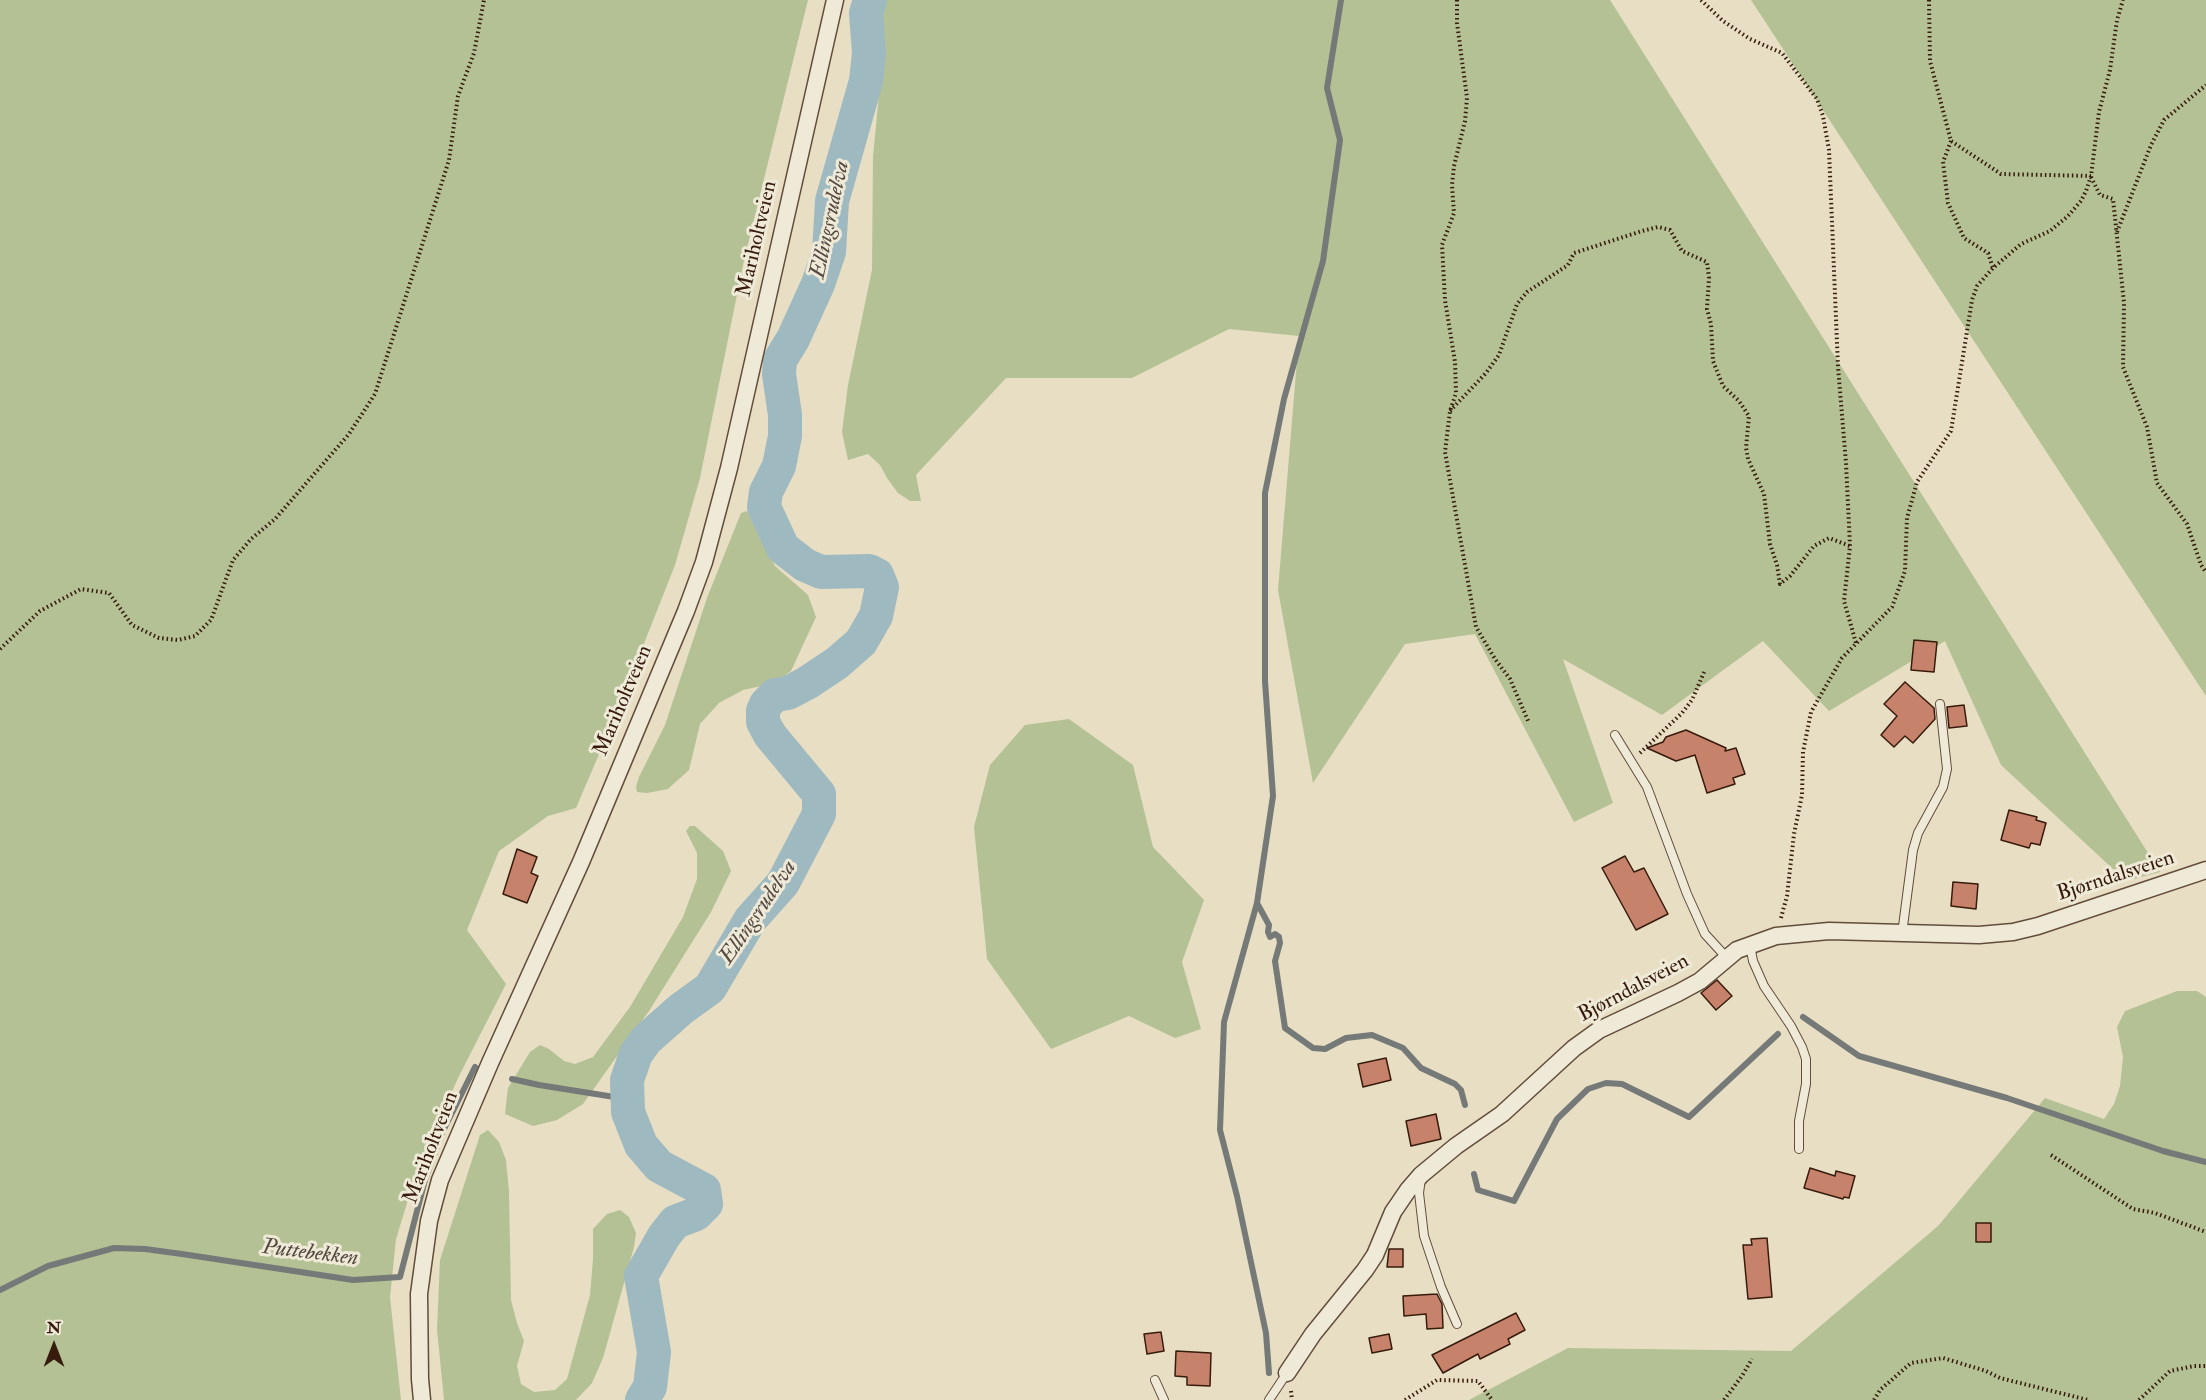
<!DOCTYPE html>
<html>
<head>
<meta charset="utf-8">
<style>
  body { margin:0 }
  #map { position:relative; width:2206px; height:1400px; overflow:hidden; background:#e7dec3; font-family:"IM FELL Double Pica",serif }
  canvas { display:block }
  .north { position:absolute; left:24px; top:1316px; width:60px; height:60px; -webkit-text-stroke:4px #efead8; paint-order:stroke; rotate:0deg; font-size:16px; font-weight:700; line-height:24px; text-align:center; color:#371b0c }
  .north::after { content:''; display:block; margin:auto; width:21px; height:27px; background:#371b0c; clip-path:polygon(50% 0,100% 100%,50% 72%,0 100%) }
</style>
</head>
<body>
<div id="map">
<canvas width="2206" height="1400"></canvas>
<div class="north">N</div>
</div>
<script>
const g = document.querySelector('canvas').getContext('2d');
g.lineJoin = 'round';
function paint(path, color) { g.fillStyle = color; g.fill(path, 'evenodd'); }
const toPath = rows => new Path2D(rows.map(r => 'M' + r).join(''));
function strokePath(path, color, width, dash) { g.strokeStyle = color; g.lineWidth = width; g.lineCap = dash ? 'butt' : 'round'; g.setLineDash(dash || []); g.stroke(path); }
function drawText(font, color, halo, rows, align = 'center') {
  g.font = font + ' "IM FELL Double Pica",serif'; g.lineWidth = 6; g.setLineDash([]); g.textBaseline = 'middle'; g.strokeStyle = halo; g.fillStyle = color; for (const [text, x, y, turn = 0] of rows) {
    g.save(); g.translate(x, y); g.rotate((+turn || 0) * Math.PI / 180); g.textAlign = isNaN(turn) ? turn : align; if (halo) g.strokeText(text, 0, 0); g.fillText(text, 0, 0); g.restore();
  }
}
paint(toPath([
  [0,0,808,0,744,260,700,478,675,565,615,717,576,808,548,816,499,851,467,930,506,984,459,1076,418,1167,396,1239,390,1297,401,1400,0,1400],
  [874,0,1610,0,2160,872,2126,881,2001,765,1945,641,1829,711,1763,641,1662,715,1563,659,1613,803,1574,822,1475,634,1405,644,1313,783,1278,590,1299,336,1229,329,1132,378,1006,378,916,475,921,501,910,501,898,493,887,478,880,465,868,454,848,460,842,432,848,385,872,270,873,157,880,84],
  [1751,0,2206,0,2206,696],
  [747,511,775,566,808,595,816,617,791,671,775,683,743,690,719,703,700,724,689,770,668,789,647,793,637,792,636,787,639,777,665,725,707,598,741,513],
  [1069,719,1133,765,1153,847,1204,900,1182,962,1201,1029,1175,1038,1129,1016,1051,1049,987,959,974,827,990,765,1025,725],
  [690,826,695,826,723,851,731,871,711,912,649,1011,583,1104,557,1120,533,1126,505,1114,508,1088,530,1052,540,1045,549,1049,564,1061,575,1064,593,1057,630,1007,683,917,697,879,697,853,686,831],
  [2177,991,2197,991,2206,997,2206,1400,1469,1400,1568,1348,1791,1351,1938,1226,2045,1098,2104,1119,2114,1104,2120,1086,2123,1057,2117,1027,2125,1011],
  [488,1130,499,1142,506,1160,509,1192,511,1300,517,1323,524,1341,517,1366,521,1384,534,1392,555,1390,567,1379,590,1295,593,1259,593,1229,607,1214,620,1210,629,1217,636,1233,634,1247,603,1358,592,1383,576,1400,444,1400,437,1329,440,1260,480,1135]
]), '#b4c195');
strokePath(toPath([
  [1257,903,1269,925,1268,932,1270,937,1275,934,1279,937,1280,943,1275,961,1285,1028,1313,1048,1325,1049,1346,1038,1372,1035,1403,1048,1421,1068,1455,1084,1461,1090,1465,1105],
  [1803,1017,1859,1056,2007,1098,2163,1151,2206,1162],
  [512,1079,539,1085,627,1099],
  [1474,1174,1478,1190,1514,1201,1557,1119,1588,1089,1606,1083,1622,1084,1689,1117,1778,1034],
  [0,1290,48,1266,114,1248,145,1249,182,1254,353,1280,400,1277,425,1180,442,1133,475,1067],
  [1269,1373,1266,1333,1237,1196,1220,1130,1224,1022,1257,903,1273,796,1265,681,1265,493,1284,399,1323,261,1340,140,1327,88,1341,0]
]), '#757a78', 6);
strokePath(toPath([
  [642,1400,650,1387,654,1352,641,1276,664,1236,675,1222,696,1214,706,1204,704,1190,659,1166,641,1145,628,1112,627,1080,636,1054,646,1040,681,1009,710,988,750,920,783,883,819,814,819,794,770,735,763,722,763,711,766,704,775,695,788,693,807,683,837,663,861,642,876,616,882,587,877,575,869,571,821,572,805,565,783,548,764,507,766,492,779,466,785,436,785,415,779,374,780,360,793,339,818,284,829,252,832,201,866,81,869,53,866,13,870,0]
]), '#9eb9c0', 34);
const building = toPath([
  [1914,640,1937,642,1934,672,1911,670,1914,640],
  [1905,682,1934,708,1935,719,1913,743,1905,736,1894,747,1881,735,1897,716,1884,704,1905,682],
  [1964,705,1967,726,1949,728,1947,707,1964,705],
  [1686,730,1726,748,1725,751,1736,748,1745,774,1733,778,1735,784,1707,793,1695,755,1676,761,1647,748,1663,742,1666,737,1686,730],
  [2009,810,2037,817,2036,820,2046,823,2040,845,2031,843,2029,848,2001,840,2009,810],
  [517,849,537,857,531,873,538,876,527,903,503,894,517,849],
  [1625,856,1634,872,1644,868,1668,914,1636,930,1602,868,1625,856],
  [1953,882,1978,884,1976,909,1951,906,1953,882],
  [1717,980,1732,996,1716,1010,1701,993,1717,980],
  [1386,1058,1391,1080,1363,1087,1358,1064,1386,1058],
  [1436,1114,1441,1139,1411,1146,1406,1121,1436,1114],
  [1810,1168,1835,1176,1836,1171,1855,1176,1849,1198,1844,1197,1843,1199,1804,1188,1810,1168],
  [1976,1223,1991,1223,1991,1242,1976,1242,1976,1223],
  [1767,1238,1772,1297,1748,1299,1743,1245,1752,1245,1751,1239,1767,1238],
  [1389,1249,1403,1249,1403,1267,1387,1267,1389,1249],
  [1437,1294,1442,1304,1443,1328,1427,1329,1426,1314,1404,1316,1403,1296,1437,1294],
  [1516,1313,1525,1330,1508,1339,1510,1344,1480,1359,1478,1354,1443,1373,1432,1355,1516,1313],
  [1161,1332,1164,1351,1147,1354,1144,1334,1161,1332],
  [1389,1334,1392,1349,1372,1353,1369,1338,1389,1334],
  [1176,1351,1211,1353,1210,1386,1187,1385,1187,1377,1175,1376,1176,1351]
]);
paint(building, '#c7826b');
strokePath(building, '#371b0c', 1.5);
const lane = toPath([
  [1615,735,1647,787,1687,894,1705,934,1727,958],
  [1902,934,1913,850,1918,833,1943,787,1947,769,1940,704],
  [1750,945,1753,961,1764,986,1791,1026,1802,1047,1806,1059,1806,1084,1799,1121,1799,1149],
  [1421,1178,1419,1193,1424,1236,1441,1287,1457,1324],
  [1155,1380,1164,1400],
  [1269,1400,1287,1373]
]);
const street = toPath([
  [1287,1373,1313,1334,1365,1270,1375,1255,1393,1212,1408,1190,1421,1175,1456,1146,1502,1114,1574,1048,1599,1030,1678,993,1700,981,1737,950,1776,936,1829,931,1979,935,2013,932,2038,926,2206,870],
  [422,1400,420,1379,419,1294,429,1221,440,1180,490,1063,581,862,686,611,704,562,729,468,835,0]
]);
strokePath(lane, '#634c3a', 10);
strokePath(street, '#634c3a', 19);
strokePath(toPath([
  [1457,0,1457,23,1467,98,1465,121,1454,166,1452,185,1454,213,1442,245,1445,300,1455,362,1456,393,1450,411,1445,452,1476,627,1495,659,1510,679,1529,723],
  [1701,0,1723,21,1750,39,1782,53,1817,99,1823,116,1829,150,1838,367,1846,463,1850,546,1844,601,1856,643],
  [1929,0,1930,61,1951,141,2001,174,2091,176],
  [1951,141,1943,162,1948,203,1964,238,1988,253,1993,268],
  [2091,177,2100,195,2113,199,2124,303,2123,367,2147,427,2157,483,2187,524,2201,565,2206,572],
  [2117,232,2151,145,2164,120,2206,85],
  [1450,411,1486,373,1499,355,1517,304,1527,292,1568,265,1574,253,1642,231,1658,227,1670,230,1682,251,1707,262,1709,278,1707,309,1711,324,1713,361,1723,386,1739,401,1749,416,1746,448,1748,459,1764,494,1770,544,1777,565,1780,584,1790,576,1814,546,1829,538,1850,546],
  [0,649,40,611,81,589,109,593,132,625,159,638,178,640,195,636,211,620,233,560,251,539,275,519,349,434,375,394,449,160,458,96,474,53,484,0],
  [1640,753,1682,713,1692,700,1705,670],
  [1781,918,1787,896,1794,834,1802,795,1803,752,1811,712,1842,658,1892,607,1905,571,1907,518,1917,482,1951,431,1972,300,1977,286,1993,268,2021,244,2050,231,2068,216,2081,201,2086,191,2091,176,2099,112,2110,70,2117,20,2123,0],
  [2051,1155,2133,1209,2155,1213,2206,1232],
  [1291,1391,1292,1400],
  [1405,1400,1437,1380,1478,1381,1492,1400],
  [1724,1400,1742,1376,1752,1359],
  [1874,1400,1880,1390,1911,1363,1943,1358,1986,1371,2000,1378,2088,1400],
  [2139,1400,2170,1371,2194,1366,2206,1366]
]), '#371b0c', 4, [1.5, 3]);
strokePath(lane, '#efead8', 8);
strokePath(street, '#efead8', 16);
drawText('21px', '#371b0c', '#efead8', [
  ["Mariholtveien",758,239,-77],
  ["Mariholtveien",624,701,-67],
  ["Bjørndalsveien",2116,877,-18],
  ["Bjørndalsveien",1634,989,-28],
  ["Mariholtveien",432,1148,-69]
]);
drawText('italic 22px', '#564a42', '#efead8', [
  ["Ellingsrudelva",831,220,-78],
  ["Ellingsrudelva",759,913,-56],
  ["Puttebekken",310,1254,7]
]);
</script>
</body>
</html>
